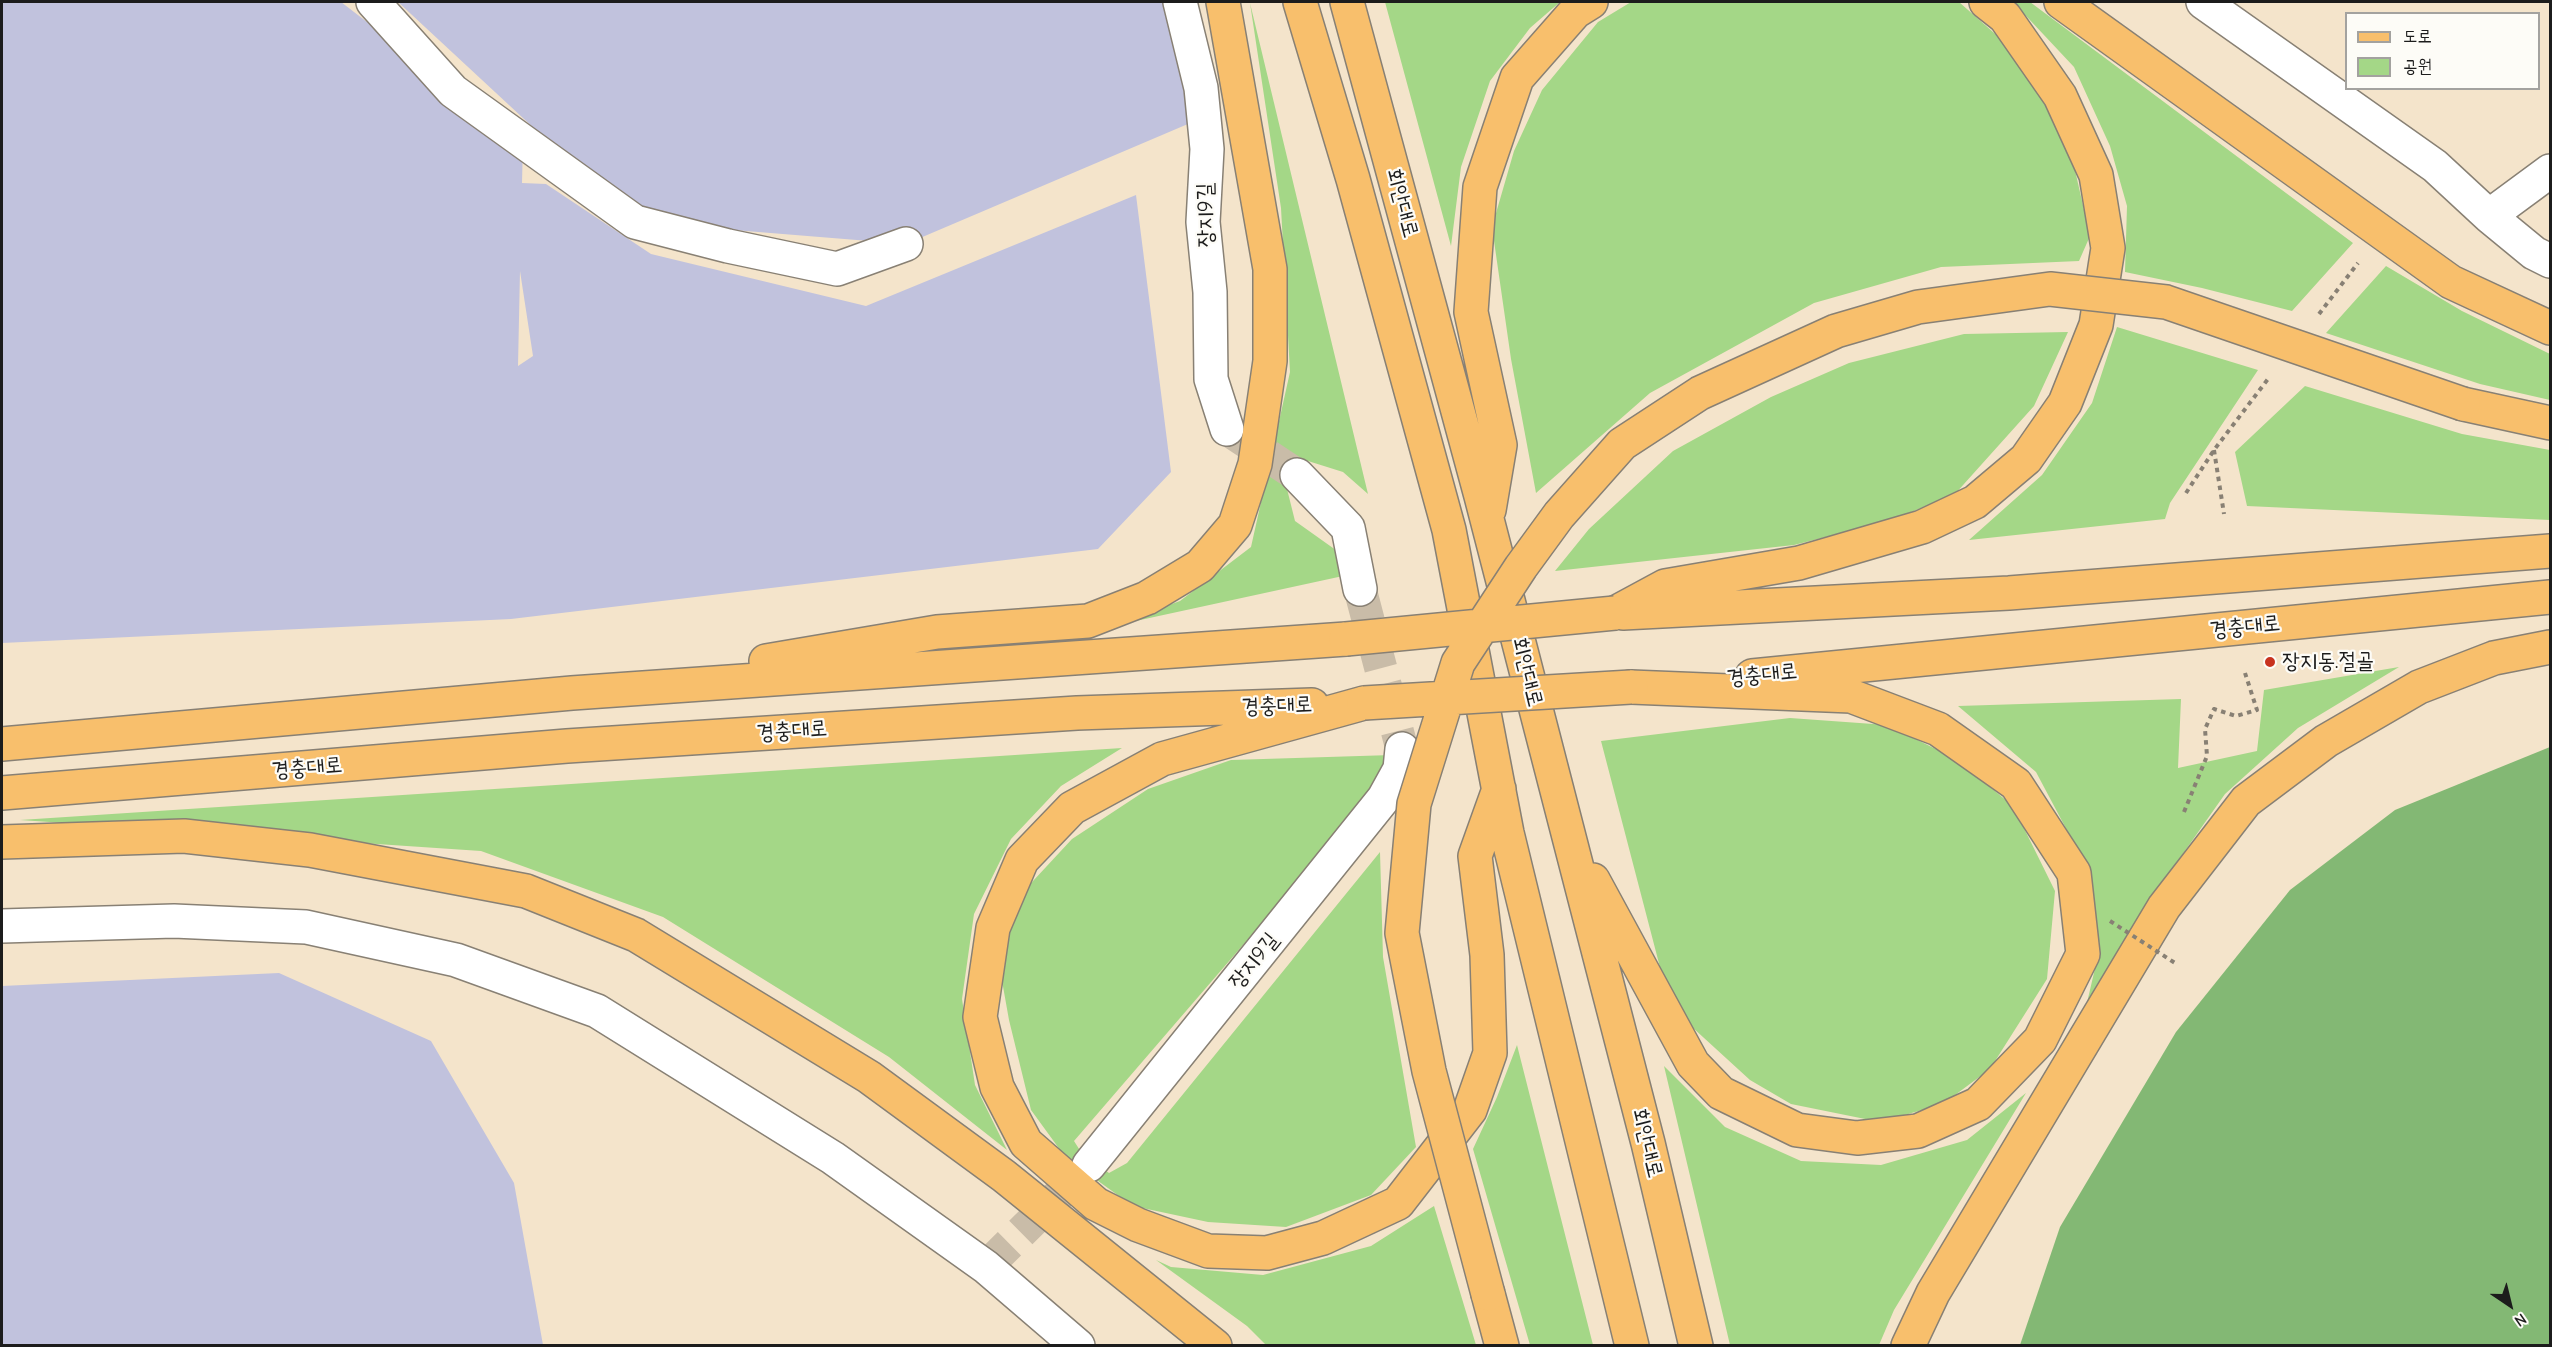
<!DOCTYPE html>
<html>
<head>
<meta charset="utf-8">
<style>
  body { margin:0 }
  #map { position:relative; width:2552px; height:1347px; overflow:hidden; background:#f4e4cb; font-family:"Comic Neue","Poor Story",sans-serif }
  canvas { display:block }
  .frame { position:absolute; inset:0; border:3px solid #1c1c1c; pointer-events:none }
  .legend { position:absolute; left:2345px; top:12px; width:195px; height:78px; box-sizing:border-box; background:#fdfcf7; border:2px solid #a3a29f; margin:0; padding:8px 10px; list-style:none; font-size:18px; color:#1c1c1c }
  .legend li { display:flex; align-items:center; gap:12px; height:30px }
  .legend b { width:30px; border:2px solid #a3a29f }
  .north { position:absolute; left:2480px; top:1275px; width:60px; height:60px; -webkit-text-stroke:4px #fdfcf7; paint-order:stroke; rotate:145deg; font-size:16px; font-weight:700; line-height:24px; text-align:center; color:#1c1c1c }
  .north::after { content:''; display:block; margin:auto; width:21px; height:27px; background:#1c1c1c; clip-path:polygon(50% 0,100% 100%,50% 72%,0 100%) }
</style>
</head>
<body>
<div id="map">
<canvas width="2552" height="1347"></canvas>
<div class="frame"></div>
<ul class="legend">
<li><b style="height:8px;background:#f8bf6c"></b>도로</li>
<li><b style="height:16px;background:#a4d787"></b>공원</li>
</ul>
<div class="north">N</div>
</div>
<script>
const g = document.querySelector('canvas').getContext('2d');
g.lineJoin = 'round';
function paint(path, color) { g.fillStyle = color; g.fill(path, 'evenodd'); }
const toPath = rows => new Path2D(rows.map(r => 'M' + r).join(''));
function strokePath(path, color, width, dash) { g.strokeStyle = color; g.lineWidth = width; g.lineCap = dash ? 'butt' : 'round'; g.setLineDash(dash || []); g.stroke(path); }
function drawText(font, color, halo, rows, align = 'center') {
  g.font = font + ' "Comic Neue","Poor Story",sans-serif'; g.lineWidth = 4.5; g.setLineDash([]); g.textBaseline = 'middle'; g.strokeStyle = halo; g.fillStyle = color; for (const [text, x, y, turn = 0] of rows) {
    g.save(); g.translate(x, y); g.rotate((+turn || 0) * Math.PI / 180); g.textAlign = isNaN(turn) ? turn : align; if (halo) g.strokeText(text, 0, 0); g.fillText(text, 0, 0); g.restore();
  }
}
paint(toPath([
  [2,2,341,2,523,142,522,183,546,184,651,254,866,306,1136,195,1171,472,1098,549,511,619,2,643],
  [520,271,533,356,518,366],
  [398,2,1174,2,1202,118,906,244,635,222],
  [279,973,431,1041,514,1183,543,1345,2,1345,2,986]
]), '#c1c2dd');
paint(toPath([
  [1385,2,1560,2,1530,28,1490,81,1461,167,1451,246],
  [1631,2,1959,2,2010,47,2069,144,2090,236,2079,261,1941,267,1814,303,1650,393,1536,493,1511,359,1492,227,1514,151,1542,90,1598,22],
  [2013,2,2030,2,2353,243,2292,311,2202,288,2125,272,2127,206,2110,146,2074,67],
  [1250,3,1368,494,1343,472,1308,461,1286,485,1295,521,1340,553,1343,576,1108,627,1180,601,1251,547,1290,372,1281,208],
  [2386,266,2462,311,2550,354,2550,400,2480,384,2326,333],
  [2117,327,2258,370,2170,503,2165,519,1969,540,2042,475,2092,403],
  [2068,332,2034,406,1955,494,1889,521,1794,545,1555,571,1589,529,1673,451,1771,397,1849,363,1964,334],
  [2305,386,2462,434,2550,450,2550,520,2247,506,2235,452],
  [2399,667,2298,728,2225,794,2151,899,2086,1007,2100,947,2087,868,2036,772,1958,706,2181,699,2178,768,2257,751,2264,690],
  [1790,718,1887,725,1956,759,2013,806,2055,891,2047,979,1990,1069,1943,1104,1880,1122,1791,1104,1750,1080,1692,1027,1662,975,1601,741],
  [1122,748,1061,786,1011,839,974,914,962,999,975,1085,1007,1150,889,1057,663,917,481,851,20,820],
  [1392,755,1386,779,1074,1141,1081,1152,1109,1173,1127,1163,1380,852,1383,957,1416,1147,1371,1195,1286,1227,1208,1222,1133,1206,1066,1158,1031,1110,1009,1020,999,964,1020,895,1072,839,1148,789,1231,760],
  [1517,1045,1593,1345,1530,1345,1473,1149,1497,1097],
  [1664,1066,1725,1127,1801,1161,1881,1165,1967,1140,2026,1093,1894,1310,1879,1345,1730,1345],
  [1434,1206,1476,1345,1266,1345,1247,1326,1156,1260,1171,1267,1263,1275,1371,1246]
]), '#a4d787');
paint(toPath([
  [2550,747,2550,1345,2020,1345,2060,1227,2176,1032,2290,890,2395,810]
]), '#83b874');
strokePath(toPath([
  [1227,429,1297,475],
  [1360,589,1402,749],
  [986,1267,1089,1165]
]), '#c9bca8', 33, [33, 16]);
const minor = toPath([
  [373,2,453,91,635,222,728,246,837,269,906,244],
  [1180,2,1201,88,1207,149,1203,222,1210,292,1211,379,1227,429],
  [2203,2,2435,166,2489,216,2550,171],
  [2489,216,2534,253,2550,261],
  [1297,475,1348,528,1360,589],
  [2,926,174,921,306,927,456,960,597,1011,833,1158,986,1267,1078,1346],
  [1089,1165,1384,798,1400,769,1402,749]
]);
const major = toPath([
  [1300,2,1353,179,1449,530,1507,833,1632,1346],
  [1347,2,1481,496,1648,1143,1696,1346],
  [2061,2,2451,282,2550,328],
  [2463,404,2550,423],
  [1489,510,1500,445,1471,312,1480,187,1517,78,1575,12,1591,2],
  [1615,613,1665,586,1799,563,1922,527,1975,502,2026,459,2065,403,2096,325,2108,248,2096,175,2060,96,2005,17,1986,2],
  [1623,613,2009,593,2550,551],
  [766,661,937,632,1088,621,1147,598,1200,566,1235,525,1255,464,1270,361,1270,269,1223,2],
  [1752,676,2550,597],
  [1364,703,1162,759,1072,808,1022,860,993,928,980,1017,997,1087,1026,1143,1096,1204,1138,1225,1208,1251,1267,1253,1323,1238,1398,1203,1470,1110,1490,1053,1487,955,1475,856,1499,789],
  [2,744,572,693,1346,639],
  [2,793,567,746,1077,713,1312,705],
  [2,842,184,836,310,850,526,891,636,935,869,1077,1004,1176,1215,1346],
  [1593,880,1693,1064,1721,1093,1797,1130,1857,1138,1918,1131,1978,1104,2040,1040,2083,954,2074,873,2016,784,1938,729,1851,696,1631,687],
  [1488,1294,1502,1346],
  [1908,1346,1933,1293,2164,907,2246,801,2326,741,2419,687,2494,658,2550,647]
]);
strokePath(minor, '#888074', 36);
strokePath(major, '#888074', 36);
strokePath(toPath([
  [2319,314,2358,263],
  [2214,450,2224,514],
  [2186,493,2214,450,2268,379],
  [2184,812,2207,756,2205,729,2214,709,2236,716,2257,710,2245,673]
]), '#888074', 4, [4.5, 4.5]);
strokePath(minor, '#fff', 33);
strokePath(major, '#f8bf6c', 33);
const majorBridge = toPath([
  [1346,639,1615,613],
  [1364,703,1631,687],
  [1488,1294,1429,1071,1402,933,1414,804,1458,663,1521,567,1559,515,1622,444,1700,393,1836,331,1918,307,2050,289,2166,302,2463,404]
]);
strokePath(majorBridge, '#888074', 36, []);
strokePath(toPath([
  [2110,921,2175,963]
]), '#888074', 4, [4.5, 4.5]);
strokePath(majorBridge, '#f8bf6c', 33);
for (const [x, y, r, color] of [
  [2270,662,6,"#c8321e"]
]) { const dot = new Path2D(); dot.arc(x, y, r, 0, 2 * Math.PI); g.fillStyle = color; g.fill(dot); strokePath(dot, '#fdfcf7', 2); }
drawText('22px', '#1c1c1c', '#fdfcf7', [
  ["회안대로",1402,203,75],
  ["장지9길",1206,215,-91],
  ["경충대로",2245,627,-6],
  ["회안대로",1527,672,76],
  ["경충대로",1762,675,-6],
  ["경충대로",1277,706,-2],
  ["경충대로",792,731,-4],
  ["경충대로",307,768,-5],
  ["장지9길",1254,961,-51],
  ["회안대로",1647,1143,76]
]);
drawText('22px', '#1c1c1c', '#fdfcf7', [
  ["장지동.절골",2282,662]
], 'left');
</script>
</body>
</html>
